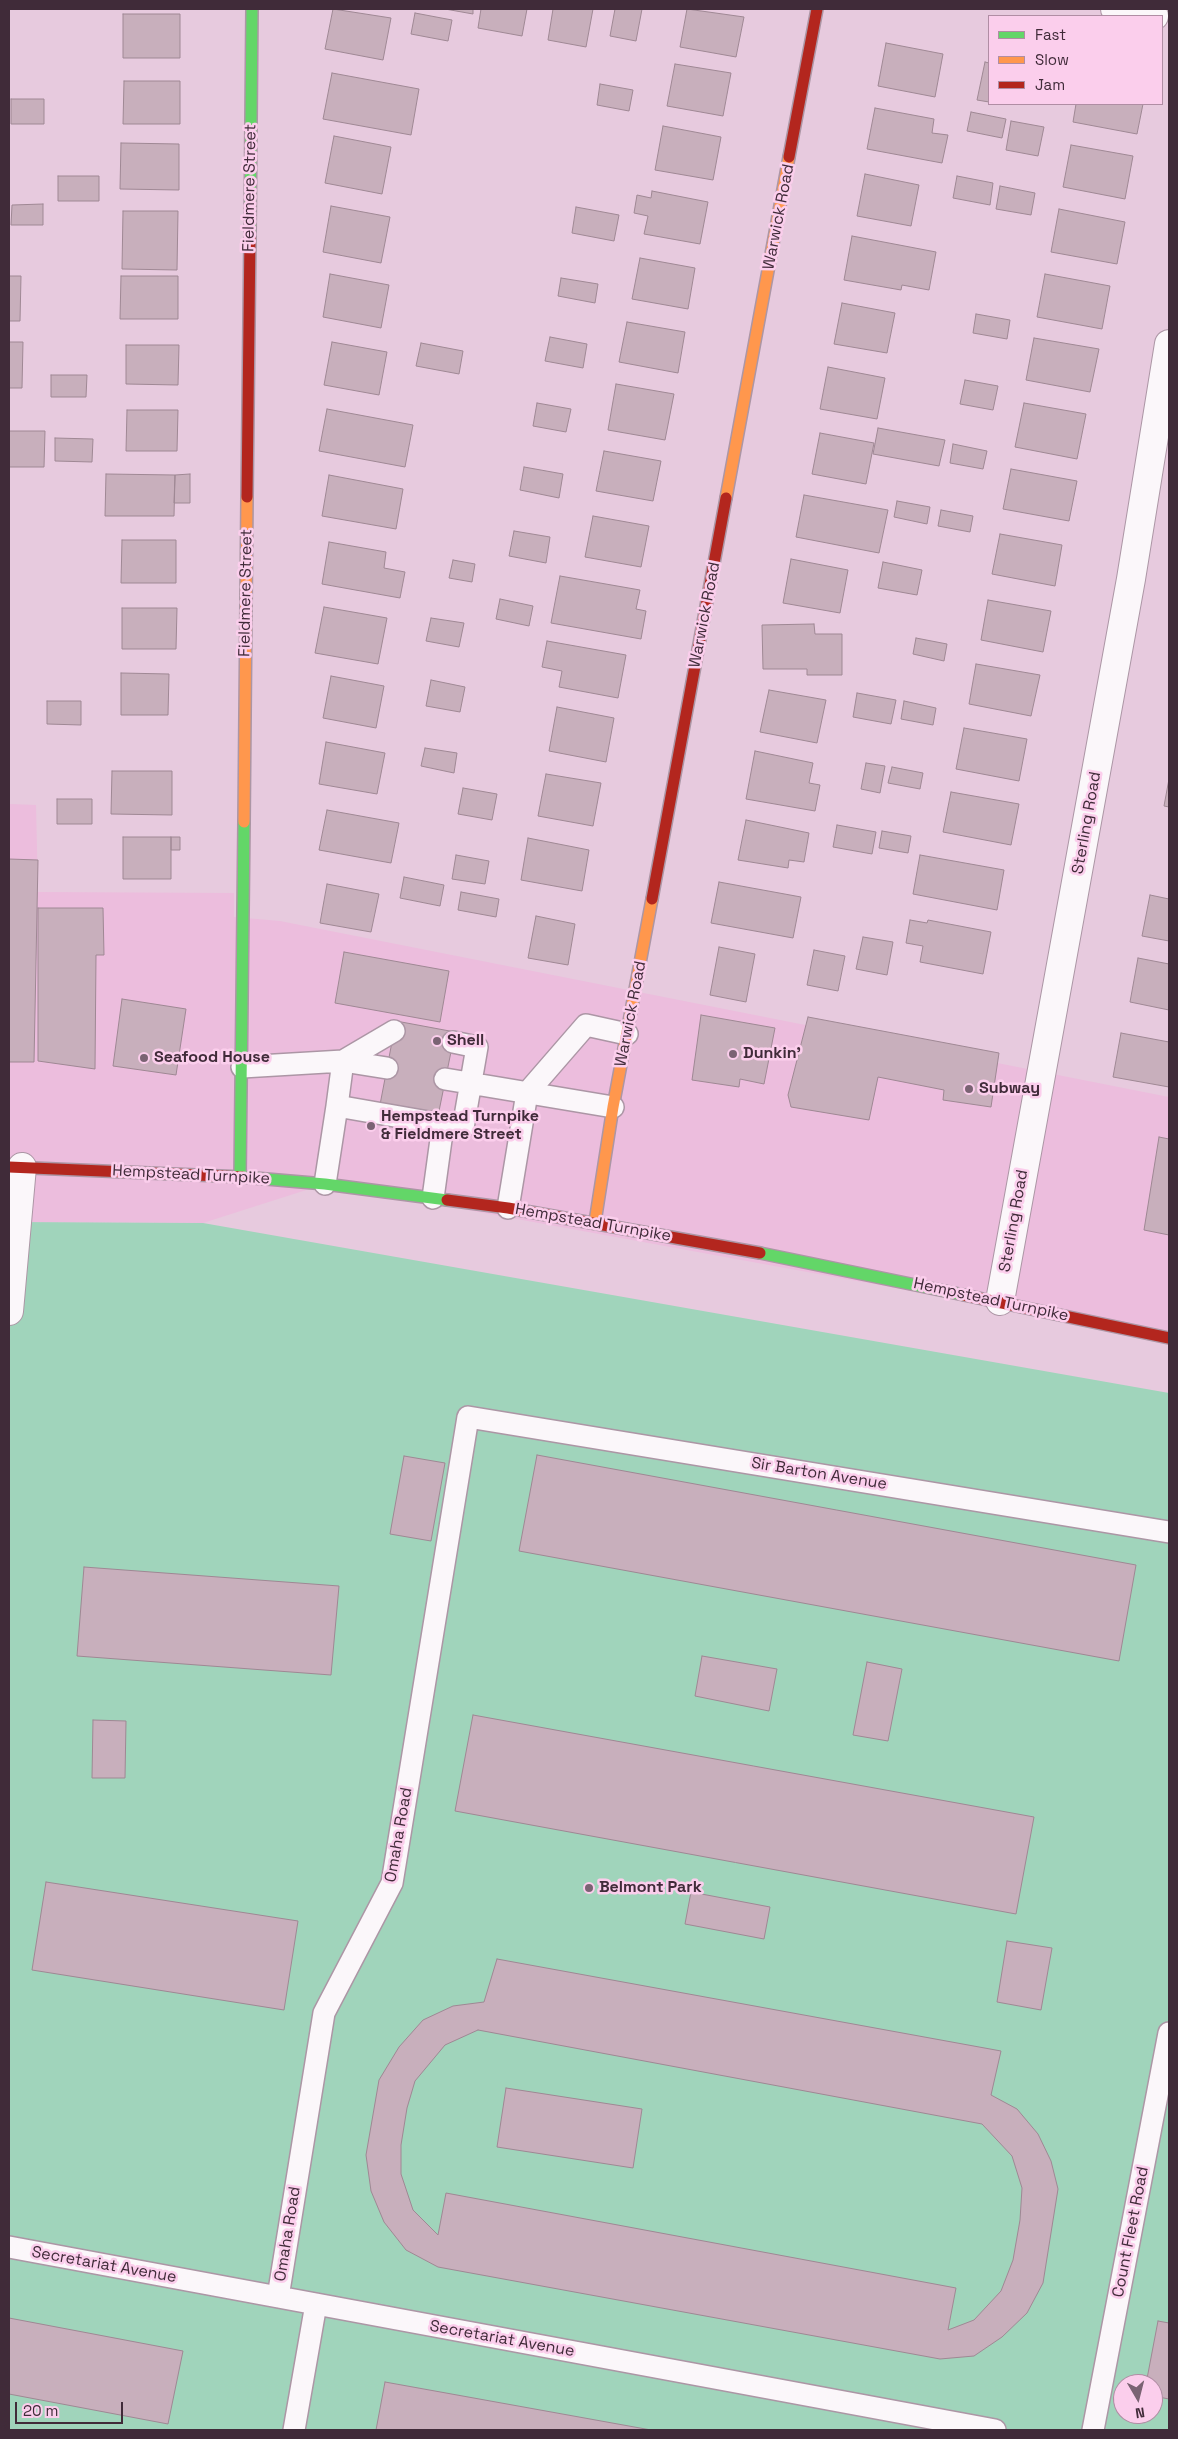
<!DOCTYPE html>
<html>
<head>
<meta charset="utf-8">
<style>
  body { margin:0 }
  #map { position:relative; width:1178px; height:2439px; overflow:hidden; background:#e7cade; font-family:"Space Grotesk",sans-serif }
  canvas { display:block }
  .frame { position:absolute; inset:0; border:10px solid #402b39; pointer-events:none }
  .legend { position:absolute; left:988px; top:15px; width:175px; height:90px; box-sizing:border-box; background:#fbceec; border:1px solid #b08da4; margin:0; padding:6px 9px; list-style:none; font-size:15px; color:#402b39 }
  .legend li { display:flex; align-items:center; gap:10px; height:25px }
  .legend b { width:25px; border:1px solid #b08da4 }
  .north { position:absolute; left:1113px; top:2374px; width:50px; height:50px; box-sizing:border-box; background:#fbceec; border:1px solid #b08da4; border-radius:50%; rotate:172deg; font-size:14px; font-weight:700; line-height:20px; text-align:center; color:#402b39 }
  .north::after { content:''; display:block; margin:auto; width:18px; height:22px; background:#7a6373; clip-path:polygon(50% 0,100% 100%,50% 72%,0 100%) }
  .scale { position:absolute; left:15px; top:2402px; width:108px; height:22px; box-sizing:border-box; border:2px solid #402b39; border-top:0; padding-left:6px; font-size:15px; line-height:18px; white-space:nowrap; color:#402b39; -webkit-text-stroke:4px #fbceec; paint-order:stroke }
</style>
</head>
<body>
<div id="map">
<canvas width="1178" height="2439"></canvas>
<div class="frame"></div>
<ul class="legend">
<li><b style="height:6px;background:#63d668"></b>Fast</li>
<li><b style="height:6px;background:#ff974d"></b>Slow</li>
<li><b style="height:6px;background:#b3261e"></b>Jam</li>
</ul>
<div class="north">N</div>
<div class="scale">20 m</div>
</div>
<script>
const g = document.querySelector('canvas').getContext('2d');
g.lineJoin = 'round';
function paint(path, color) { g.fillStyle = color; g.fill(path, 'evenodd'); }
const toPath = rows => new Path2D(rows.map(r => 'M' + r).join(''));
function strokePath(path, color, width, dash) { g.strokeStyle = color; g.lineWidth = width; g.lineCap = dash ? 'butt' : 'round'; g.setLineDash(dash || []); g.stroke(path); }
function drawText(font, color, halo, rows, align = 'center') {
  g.font = font + ' "Space Grotesk",sans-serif'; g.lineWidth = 5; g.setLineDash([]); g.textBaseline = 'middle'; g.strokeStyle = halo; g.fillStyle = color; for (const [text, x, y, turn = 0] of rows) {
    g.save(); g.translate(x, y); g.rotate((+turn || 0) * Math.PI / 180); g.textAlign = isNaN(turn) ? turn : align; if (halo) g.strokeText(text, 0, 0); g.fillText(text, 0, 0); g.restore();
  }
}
paint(toPath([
  [9,804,36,805,38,892,234,893,234,917,280,921,1169,1097,1169,1338,325,1184,203,1223,9,1222]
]), '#ecbddd');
paint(toPath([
  [9,1222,203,1223,1169,1393,1169,2430,9,2430],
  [1123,2384,1153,2384,1153,2414,1123,2414]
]), '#a0d4bb');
const building = toPath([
  [333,9,391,18,383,60,325,49,333,9],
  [445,9,473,9,473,14,445,9],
  [481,9,527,9,522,36,478,28,481,9],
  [553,9,593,9,586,47,548,40,553,9],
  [615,9,642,9,636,41,610,36,615,9],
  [687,9,744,17,736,57,680,47,687,9],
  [415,13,452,20,448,41,411,34,415,13],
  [123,14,180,14,180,58,123,58,123,14],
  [886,43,943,54,935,97,878,86,886,43],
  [985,62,989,63,989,102,977,100,985,62],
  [675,64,731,73,723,116,667,106,675,64],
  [332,73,419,89,411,135,323,119,332,73],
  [124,81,180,81,180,124,123,124,124,81],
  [600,84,633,90,629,111,597,105,600,84],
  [11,99,44,99,44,124,11,124,11,99],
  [1076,104,1143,104,1137,134,1073,122,1076,104],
  [875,108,934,119,932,133,948,135,942,163,867,149,875,108],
  [971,112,1006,119,1002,138,967,131,971,112],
  [1011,121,1044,127,1038,156,1006,150,1011,121],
  [663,126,721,137,713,180,655,170,663,126],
  [334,136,391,147,382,194,325,183,334,136],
  [121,143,179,144,179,190,120,189,121,143],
  [1071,145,1133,156,1125,199,1063,187,1071,145],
  [865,174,919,185,911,226,857,216,865,174],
  [58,176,99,176,99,201,58,201,58,176],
  [957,176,993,183,990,205,953,198,957,176],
  [1000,186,1035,193,1031,215,996,209,1000,186],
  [652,191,708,202,700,244,644,234,648,216,634,213,637,195,651,198,652,191],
  [43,204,43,225,11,225,12,205,43,204],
  [331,206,390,217,381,263,323,252,331,206],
  [576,207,619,215,614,241,572,233,576,207],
  [1059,209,1125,222,1117,264,1051,252,1059,209],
  [123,211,178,211,177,270,122,269,123,211],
  [852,236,936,252,929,290,902,285,901,290,844,280,852,236],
  [640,258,695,268,688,309,632,299,640,258],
  [330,274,389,285,381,328,323,317,330,274],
  [1045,274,1110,286,1102,329,1037,317,1045,274],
  [9,276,21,276,20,321,9,321,9,276],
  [121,276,178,276,178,319,120,319,121,276],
  [561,278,598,284,595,303,558,296,561,278],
  [842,303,895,313,887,353,834,344,842,303],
  [976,314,1010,320,1007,339,973,333,976,314],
  [627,322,685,332,678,373,619,362,627,322],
  [550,337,587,344,583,368,545,361,550,337],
  [1034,338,1099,349,1090,392,1026,380,1034,338],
  [9,342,23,342,22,388,9,388,9,342],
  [332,342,387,352,379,395,324,385,332,342],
  [421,343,463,351,459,374,416,366,421,343],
  [126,345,179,345,178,385,126,384,126,345],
  [828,367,885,378,877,419,820,409,828,367],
  [51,375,87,375,86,397,51,397,51,375],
  [965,380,998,386,993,410,960,404,965,380],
  [616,384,674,394,665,440,608,430,616,384],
  [537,403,571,409,566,432,533,426,537,403],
  [1024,403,1086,414,1077,459,1015,447,1024,403],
  [327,409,413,425,405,467,319,451,327,409],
  [127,410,178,410,177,451,126,451,127,410],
  [878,428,945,440,939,466,873,454,878,428],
  [9,431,45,431,44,467,9,467,9,431],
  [820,433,874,443,866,484,812,474,820,433],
  [55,438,93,439,92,462,55,461,55,438],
  [953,444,987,451,983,469,950,463,953,444],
  [604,451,661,461,653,501,596,491,604,451],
  [524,467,563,474,559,498,520,490,524,467],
  [1011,469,1077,481,1069,521,1003,509,1011,469],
  [106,474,175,475,174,516,105,516,106,474],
  [190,474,190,503,174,503,175,475,190,474],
  [329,475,403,489,396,529,322,516,329,475],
  [804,495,888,510,879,553,796,537,804,495],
  [897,501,930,507,927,524,894,517,897,501],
  [941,510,973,516,970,532,938,526,941,510],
  [593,516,649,526,641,567,585,557,593,516],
  [514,531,550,537,546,563,509,556,514,531],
  [1000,534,1062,545,1055,586,992,574,1000,534],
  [122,540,176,540,176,583,121,583,122,540],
  [329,542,386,552,384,568,405,572,400,598,322,584,329,542],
  [791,559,848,570,840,613,783,603,791,559],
  [453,560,475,564,472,582,449,578,453,560],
  [883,562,922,570,917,595,878,588,883,562],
  [560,576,640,590,636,609,646,611,641,639,551,623,560,576],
  [500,599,533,606,529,626,496,619,500,599],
  [988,600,1051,611,1043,652,981,640,988,600],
  [324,607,387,618,378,664,315,653,324,607],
  [122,608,177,608,176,649,122,649,122,608],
  [431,618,464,623,459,647,426,641,431,618],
  [814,624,815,634,842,634,842,675,807,675,807,669,763,669,762,625,814,624],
  [916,638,947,644,944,661,913,654,916,638],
  [547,641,626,655,618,698,559,687,562,671,542,667,547,641],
  [976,664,1040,675,1031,716,969,704,976,664],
  [121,673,169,674,168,715,121,715,121,673],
  [331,676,384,686,376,728,323,718,331,676],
  [431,680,465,687,460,712,426,706,431,680],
  [769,690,826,700,817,743,760,732,769,690],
  [857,693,896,700,891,724,853,717,857,693],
  [47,701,81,701,81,725,47,724,47,701],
  [904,701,936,708,933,725,901,719,904,701],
  [557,707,614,718,606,762,549,751,557,707],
  [964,728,1027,739,1019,781,956,769,964,728],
  [326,742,385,753,377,794,319,784,326,742],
  [425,748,457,753,454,773,421,766,425,748],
  [755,751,813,763,809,783,820,785,815,811,746,799,755,751],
  [866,763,885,766,880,793,861,789,866,763],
  [892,767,923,773,920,789,888,783,892,767],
  [112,771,172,771,172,815,111,814,112,771],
  [546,774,601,783,593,826,538,816,546,774],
  [1169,779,1169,807,1164,806,1169,779],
  [463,788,497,794,492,820,458,814,463,788],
  [951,792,1019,804,1011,845,943,832,951,792],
  [57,799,92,799,92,824,57,824,57,799],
  [327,810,399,823,391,863,319,850,327,810],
  [746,820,809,833,804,862,789,860,788,868,738,860,746,820],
  [837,825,876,832,872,854,833,847,837,825],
  [882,831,911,836,908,853,879,848,882,831],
  [123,837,171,837,171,879,123,879,123,837],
  [171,837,180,837,180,850,171,850,171,837],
  [528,838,589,850,582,891,521,880,528,838],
  [456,855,489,861,485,884,452,879,456,855],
  [920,855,1004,870,997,910,913,894,920,855],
  [9,859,38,860,34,1062,9,1062,9,859],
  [404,877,444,885,440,906,400,898,404,877],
  [719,882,801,897,793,938,711,923,719,882],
  [327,884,379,894,371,932,320,923,327,884],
  [461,892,499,899,496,917,458,910,461,892],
  [1150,895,1169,899,1169,941,1142,936,1150,895],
  [38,908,103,908,104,955,96,955,95,1069,38,1061,38,908],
  [536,916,575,924,568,965,528,958,536,916],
  [910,920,927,923,928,920,991,932,983,974,920,962,923,946,906,943,910,920],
  [863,937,893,942,887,975,856,969,863,937],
  [719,947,755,954,746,1002,710,995,719,947],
  [814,950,845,956,838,991,807,985,814,950],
  [344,952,449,971,440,1022,335,1003,344,952],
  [1138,958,1169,964,1169,1010,1130,1002,1138,958],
  [122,999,186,1009,176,1075,113,1066,122,999],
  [701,1015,775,1028,764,1084,740,1079,739,1087,692,1080,701,1015],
  [808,1017,999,1053,991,1107,943,1100,944,1090,878,1077,869,1120,791,1107,788,1095,808,1017],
  [396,1021,455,1032,437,1121,379,1110,396,1021],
  [1121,1033,1169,1042,1169,1087,1113,1077,1121,1033],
  [1159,1137,1169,1139,1169,1235,1144,1230,1159,1137],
  [537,1455,1136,1565,1119,1661,519,1551,537,1455],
  [404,1456,445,1463,431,1541,390,1534,404,1456],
  [84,1567,339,1586,331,1675,77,1656,84,1567],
  [702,1656,777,1669,769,1711,695,1696,702,1656],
  [867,1662,902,1669,888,1741,853,1735,867,1662],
  [473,1715,1034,1817,1016,1914,455,1811,473,1715],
  [93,1720,126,1721,125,1778,92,1778,93,1720],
  [46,1882,298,1921,284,2010,32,1970,46,1882],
  [691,1892,770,1907,764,1939,685,1924,691,1892],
  [1007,1941,1052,1948,1041,2010,997,2002,1007,1941],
  [497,1959,1001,2051,991,2095,1017,2109,1038,2134,1051,2161,1058,2189,1043,2283,1027,2313,1002,2337,974,2356,940,2359,438,2267,406,2250,384,2222,371,2191,366,2155,379,2080,399,2047,423,2020,453,2006,484,2002,497,1959],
  [478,2030,982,2124,1012,2156,1022,2188,1020,2220,1013,2260,1001,2291,974,2320,948,2330,956,2288,446,2193,438,2235,413,2210,401,2174,401,2145,407,2108,415,2081,445,2045,478,2030],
  [506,2088,642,2109,633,2168,497,2147,506,2088],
  [9,2318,183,2351,168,2424,9,2394,9,2318],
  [1158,2321,1169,2323,1169,2399,1153,2396,1153,2384,1146,2384,1158,2321],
  [385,2382,651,2430,376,2430,385,2382]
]);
paint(building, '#c8afbc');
strokePath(building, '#9f8894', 1);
const lane = toPath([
  [242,1067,343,1061,387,1068],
  [445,1079,613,1107],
  [337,1106,343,1061,394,1031],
  [325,1184,337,1106,463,1128,477,1047,453,1042],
  [433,1198,443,1125],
  [508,1208,527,1093,586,1025,627,1034],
  [9,2247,995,2430],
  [278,2297,324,2013,392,1883,468,1417,1169,1532],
  [294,2430,316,2304],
  [1093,2430,1169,2033]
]);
const street = toPath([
  [1115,9,1154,16],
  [1000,1301,1131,579,1169,344],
  [9,1311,22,1167]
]);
const fast = toPath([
  [250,234,252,9],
  [240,1177,244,822],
  [243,1177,325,1184,447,1200],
  [760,1253,964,1295]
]);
const slow = toPath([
  [726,498,789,157],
  [244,822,247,497],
  [595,1222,613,1107,652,899]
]);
const jam = toPath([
  [789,157,817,9],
  [247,497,250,234],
  [652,899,726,498],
  [9,1167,243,1177],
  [447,1200,508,1208,760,1253],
  [964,1295,1169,1338]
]);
strokePath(lane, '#ac96a5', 24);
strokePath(street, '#ac96a5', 30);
strokePath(fast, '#ac96a5', 14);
strokePath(slow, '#ac96a5', 14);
strokePath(jam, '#ac96a5', 14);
strokePath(lane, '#fbf7fa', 21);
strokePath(street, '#fbf7fa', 28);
strokePath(fast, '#63d668', 11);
strokePath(slow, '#ff974d', 11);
strokePath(jam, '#b3261e', 11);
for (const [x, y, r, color] of [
  [437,1041,5,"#7a6373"],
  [733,1054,5,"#7a6373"],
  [144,1058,5,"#7a6373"],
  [969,1089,5,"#7a6373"],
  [371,1126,5,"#7a6373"],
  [589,1888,5,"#7a6373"]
]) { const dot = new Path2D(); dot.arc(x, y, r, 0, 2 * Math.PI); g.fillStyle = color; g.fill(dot); strokePath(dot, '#fbceec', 2); }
drawText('16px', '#402b39', '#fbceec', [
  ["Fieldmere Street",250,188,-89],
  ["Warwick Road",779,217,-79],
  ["Fieldmere Street",246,593,-89],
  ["Warwick Road",705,615,-79],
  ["Sterling Road",1087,823,-80],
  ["Warwick Road",631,1014,-79],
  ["Hempstead Turnpike",191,1175,3],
  ["Sterling Road",1014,1221,-80],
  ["Hempstead Turnpike",593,1223,10],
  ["Hempstead Turnpike",991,1300,12],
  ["Sir Barton Avenue",819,1474,9],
  ["Omaha Road",399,1835,-80],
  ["Count Fleet Road",1131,2232,-79],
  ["Omaha Road",288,2234,-81],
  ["Secretariat Avenue",104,2265,10],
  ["Secretariat Avenue",502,2339,10]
]);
drawText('bold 16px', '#402b39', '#fbceec', [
  ["Shell",447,1041],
  ["Dunkin'",743,1054],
  ["Seafood House",154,1058],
  ["Subway",979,1089],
  ["Hempstead Turnpike",381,1117],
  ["& Fieldmere Street",381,1135],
  ["Belmont Park",599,1888]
], 'left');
</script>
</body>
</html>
